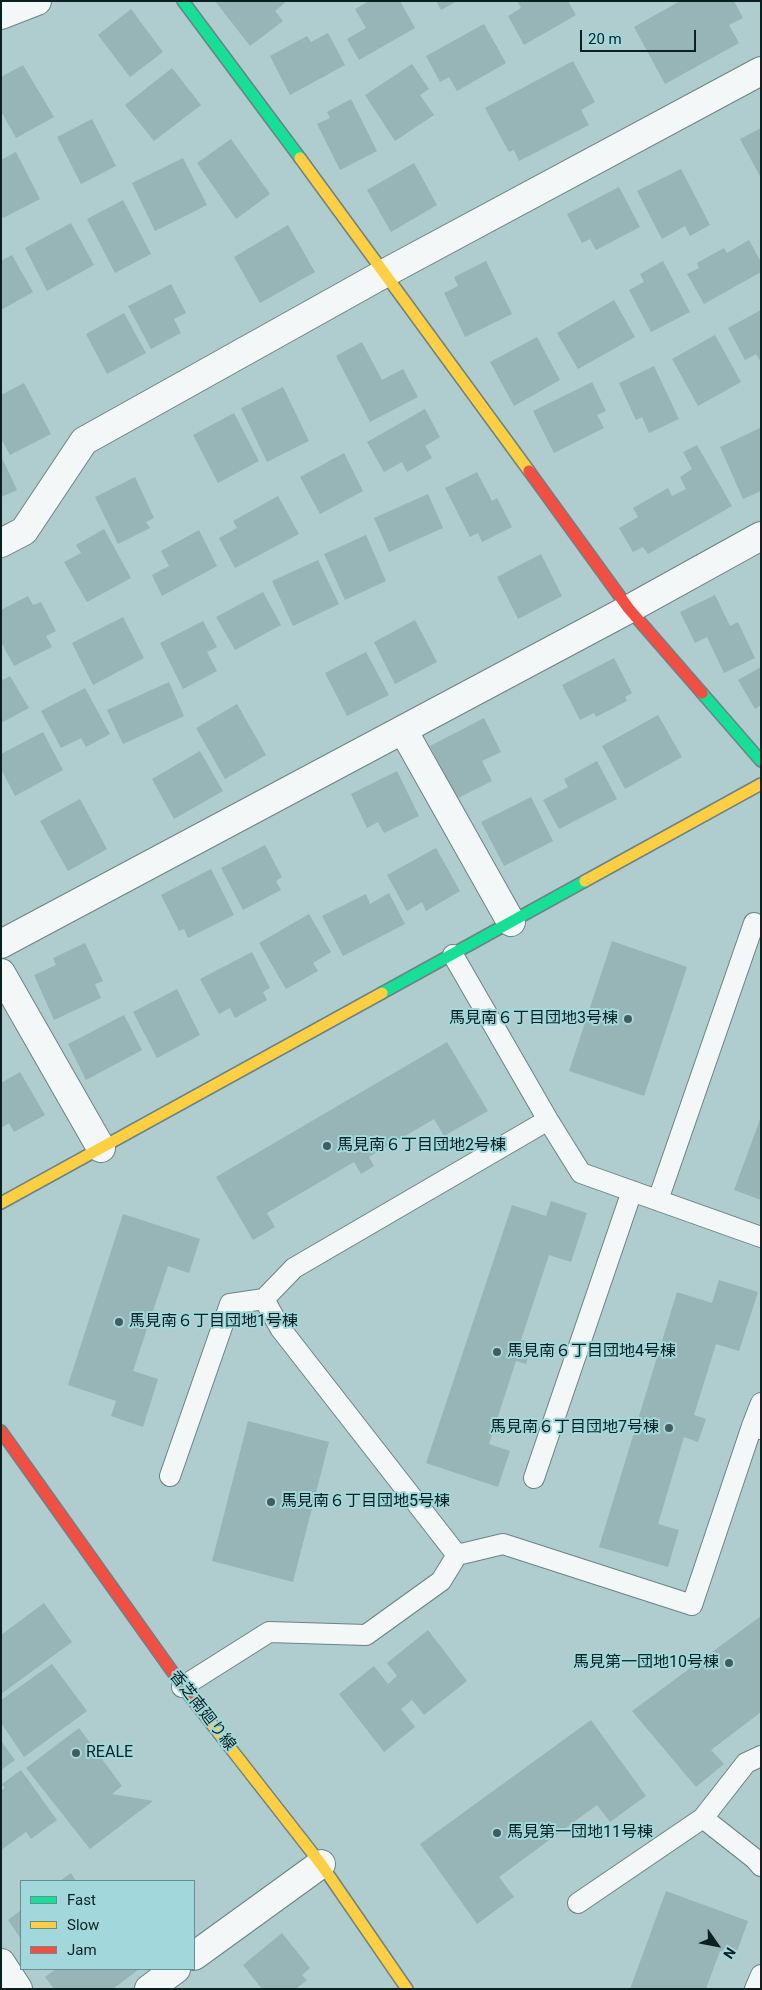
<!DOCTYPE html>
<html>
<head>
<meta charset="utf-8">
<style>
  body { margin:0 }
  #map { position:relative; width:762px; height:1990px; overflow:hidden; background:#afccce; font-family:Roboto,sans-serif }
  canvas { display:block }
  .frame { position:absolute; inset:0; border:2px solid #0a2021; pointer-events:none }
  .legend { position:absolute; left:20px; top:1880px; width:175px; height:90px; box-sizing:border-box; background:#a2d8db; border:1px solid #658e91; margin:0; padding:6px 9px; list-style:none; font-size:15px; color:#0a2021 }
  .legend li { display:flex; align-items:center; gap:10px; height:25px }
  .legend b { width:25px; border:1px solid #658e91 }
  .north { position:absolute; left:692px; top:1920px; width:50px; height:50px; -webkit-text-stroke:4px #a2d8db; paint-order:stroke; rotate:123deg; font-size:14px; font-weight:700; line-height:20px; text-align:center; color:#0a2021 }
  .north::after { content:''; display:block; margin:auto; width:18px; height:22px; background:#0a2021; clip-path:polygon(50% 0,100% 100%,50% 72%,0 100%) }
  .scale { position:absolute; left:580px; top:30px; width:116px; height:22px; box-sizing:border-box; border:2px solid #0a2021; border-top:0; padding-left:6px; font-size:15px; line-height:18px; white-space:nowrap; color:#0a2021; -webkit-text-stroke:4px #a2d8db; paint-order:stroke }
</style>
</head>
<body>
<div id="map">
<canvas width="762" height="1990"></canvas>
<div class="frame"></div>
<ul class="legend">
<li><b style="height:6px;background:#16e098"></b>Fast</li>
<li><b style="height:6px;background:#ffcf43"></b>Slow</li>
<li><b style="height:6px;background:#f24e42"></b>Jam</li>
</ul>
<div class="north">N</div>
<div class="scale">20 m</div>
</div>
<script>
const g = document.querySelector('canvas').getContext('2d');
g.lineJoin = 'round';
function paint(path, color) { g.fillStyle = color; g.fill(path, 'evenodd'); }
const toPath = rows => new Path2D(rows.map(r => 'M' + r).join(''));
function strokePath(path, color, width, dash) { g.strokeStyle = color; g.lineWidth = width; g.lineCap = dash ? 'butt' : 'round'; g.setLineDash(dash || []); g.stroke(path); }
function drawText(font, color, halo, rows, align = 'center') {
  g.font = font + ' Roboto,"Noto Sans JP",sans-serif'; g.lineWidth = 4; g.setLineDash([]); g.textBaseline = 'middle'; g.strokeStyle = halo; g.fillStyle = color; for (const [text, x, y, turn = 0] of rows) {
    g.save(); g.translate(x, y); g.rotate((+turn || 0) * Math.PI / 180); g.textAlign = isNaN(turn) ? turn : align; if (halo) g.strokeText(text, 0, 0); g.fillText(text, 0, 0); g.restore();
  }
}
paint(toPath([
  [215,1,287,1,275,11,283,21,250,46],
  [369,1,400,1,415,28,359,60,347,39,366,28,355,9],
  [436,1,457,1,441,10],
  [517,1,568,1,576,15,524,45,508,16,521,8],
  [680,1,734,1,743,18,729,25,739,43,665,84,634,27],
  [131,9,163,52,130,77,98,35],
  [484,24,506,63,457,91,449,77,440,82,426,56],
  [328,33,345,65,290,95,270,56,307,36,311,42],
  [573,61,595,102,581,110,589,125,519,161,514,150,509,152,485,108],
  [412,64,429,89,420,95,434,115,395,141,365,95],
  [23,65,54,117,16,138,1,111,1,77],
  [172,68,201,105,154,141,125,105],
  [351,99,377,151,340,170,317,124,330,118,327,112],
  [92,119,116,166,81,184,57,137],
  [761,128,761,178,740,139],
  [231,139,270,194,236,219,197,163],
  [16,152,40,199,3,218,1,214,1,160],
  [183,158,207,205,155,231,132,183],
  [414,163,437,205,391,232,367,190],
  [681,169,710,225,690,236,685,226,662,239,637,191],
  [619,187,640,227,596,250,590,239,582,243,567,214],
  [123,200,151,254,115,273,87,219],
  [71,223,94,265,47,291,25,248],
  [288,225,315,272,260,303,234,257],
  [749,240,761,262,761,272,704,304,687,274,699,268,697,263,724,248,727,253],
  [12,255,33,292,1,310,1,261],
  [486,261,512,314,465,337,444,293,458,286,454,277],
  [663,261,690,312,651,332,629,290,644,282,640,274],
  [171,284,186,313,174,319,181,333,151,349,128,306],
  [614,300,635,337,578,369,557,333],
  [761,310,761,362,756,354,745,360,728,328],
  [124,313,146,353,107,374,86,334],
  [715,335,741,382,698,406,672,359],
  [537,337,560,380,514,406,490,362],
  [362,342,382,380,403,369,418,397,370,422,336,356],
  [654,366,679,419,649,433,642,417,636,420,619,383],
  [592,382,606,411,597,415,604,428,554,453,533,411],
  [24,383,51,434,10,455,1,438,1,395],
  [283,387,309,441,267,462,241,408],
  [425,409,440,437,425,446,432,458,407,472,402,462,384,472,367,442],
  [234,413,259,461,218,483,193,435],
  [760,428,761,491,743,499,720,447],
  [697,445,732,506,648,554,643,547,633,552,619,528,638,517,633,508,668,488,672,496,686,489,680,477,692,469,683,452],
  [344,453,363,491,320,514,300,477],
  [1,456,17,490,1,497],
  [477,472,492,501,497,498,512,527,482,542,478,533,470,537,445,488],
  [135,477,154,518,146,522,150,528,118,544,95,497],
  [428,494,443,528,389,552,374,518],
  [278,496,299,534,235,568,219,538,237,528,233,521],
  [104,529,131,578,87,602,64,562,81,553,76,545],
  [199,530,217,566,162,596,152,575,169,566,161,551],
  [366,535,386,581,345,600,324,554],
  [541,554,562,596,518,619,497,577],
  [318,560,339,604,293,626,272,581],
  [263,592,281,625,235,650,216,617],
  [715,595,730,626,738,622,755,658,724,673,707,637,695,643,680,612],
  [28,596,33,605,41,602,56,631,46,636,52,647,14,666,1,642,1,610],
  [123,617,144,658,93,685,72,643],
  [415,620,437,662,395,684,374,642],
  [203,621,217,647,207,652,217,671,183,689,160,643],
  [366,652,389,695,347,716,325,673],
  [614,658,632,693,625,697,627,701,596,717,594,713,580,720,562,685],
  [761,667,761,705,755,709,738,680],
  [10,676,29,708,1,723,1,681],
  [169,682,184,716,123,744,107,710],
  [85,688,110,734,86,747,81,738,61,748,41,711],
  [237,704,266,755,225,779,196,728],
  [658,715,682,757,625,789,602,746],
  [484,718,501,752,482,761,492,781,456,799,430,746],
  [43,732,63,770,15,796,1,769,1,754],
  [200,751,223,791,174,819,152,779],
  [597,761,617,799,559,829,543,800,568,787,564,779],
  [397,771,419,816,384,833,378,822,367,828,351,794],
  [531,797,553,841,504,866,481,822],
  [80,799,107,849,68,871,40,821],
  [265,845,282,877,276,881,281,890,243,910,221,868],
  [436,848,460,891,426,911,422,902,407,911,387,875],
  [211,869,234,915,188,938,184,929,179,931,161,895],
  [389,893,405,924,343,956,322,916,366,894,370,904],
  [309,914,331,952,313,963,318,971,286,989,259,943],
  [612,941,687,967,644,1096,569,1071],
  [85,943,103,981,95,984,101,998,54,1020,34,975,56,965,53,958],
  [252,952,270,988,263,992,267,1000,235,1018,230,1008,219,1014,200,979],
  [177,989,200,1035,157,1058,133,1012],
  [124,1015,142,1050,86,1080,68,1044],
  [447,1042,488,1111,444,1136,434,1119,369,1157,374,1166,361,1174,354,1162,267,1213,275,1227,253,1240,216,1177],
  [20,1072,45,1115,14,1132,9,1123,1,1128,1,1083],
  [761,1117,761,1200,734,1190],
  [551,1201,587,1213,571,1262,549,1255,521,1340,533,1343,526,1364,516,1361,489,1444,510,1451,498,1487,426,1463,512,1205,546,1216],
  [123,1214,200,1239,189,1273,168,1266,133,1371,158,1379,143,1427,111,1416,116,1401,68,1385],
  [719,1280,758,1292,739,1351,716,1344,694,1415,706,1419,698,1442,684,1437,658,1524,679,1530,668,1567,599,1547,677,1292,712,1303],
  [248,1421,329,1442,293,1582,212,1561],
  [44,1603,72,1642,1,1694,1,1635],
  [761,1616,761,1712,711,1750,724,1764,696,1787,632,1711],
  [428,1630,467,1681,424,1715,412,1700,401,1709,415,1727,384,1752,339,1694,374,1666,388,1684,397,1676,387,1663],
  [52,1664,87,1711,24,1757,1,1723,1,1700],
  [591,1720,646,1796,610,1822,597,1805,499,1877,514,1897,477,1924,420,1844],
  [79,1728,122,1786,112,1794,153,1801,90,1849,26,1768],
  [1,1741,15,1760,1,1770],
  [21,1770,57,1820,31,1839,26,1832,1,1850,1,1791,5,1788,2,1784],
  [71,1873,76,1881,60,1881],
  [666,1891,748,1921,735,1957,720,1951,706,1989,630,1989],
  [21,1910,21,1939,8,1920],
  [282,1933,310,1968,302,1975,307,1980,296,1989,262,1989,243,1965],
  [56,1969,139,1969,113,1989,54,1989,45,1977]
]), '#97b4b6');
const lane = toPath([
  [453,955,548,1120,581,1173,761,1237],
  [548,1120,294,1268,264,1299,280,1328,457,1555,503,1544,692,1605,752,1426],
  [658,1200,754,923],
  [761,1403,752,1426,761,1429],
  [170,1476,230,1304,264,1299],
  [534,1478,632,1191],
  [182,1687,269,1632,366,1635,441,1581,457,1555],
  [761,1756,746,1763,703,1818,755,1859,761,1866],
  [578,1903,703,1818],
  [755,1989,761,1975]
]);
const street = toPath([
  [1,15,37,1],
  [1,543,24,531,84,441,385,273,761,71],
  [403,730,511,922],
  [1,944,629,609,761,536],
  [1,973,101,1148],
  [194,1956,321,1864],
  [1,1963,18,1989],
  [149,1989,176,1969]
]);
const fast = toPath([
  [183,1,300,158],
  [702,693,761,761],
  [382,993,585,881]
]);
const slow = toPath([
  [300,158,529,471],
  [585,881,761,784],
  [1,1203,382,993],
  [189,1695,321,1864,407,1989]
]);
const jam = toPath([
  [529,471,629,609,702,693],
  [1,1431,189,1695]
]);
strokePath(lane, '#6c8384', 22);
strokePath(street, '#6c8384', 30);
strokePath(fast, '#6c8384', 14);
strokePath(slow, '#6c8384', 14);
strokePath(jam, '#6c8384', 14);
strokePath(lane, '#f3f7f8', 20);
strokePath(street, '#f3f7f8', 28);
strokePath(fast, '#16e098', 11);
strokePath(slow, '#ffcf43', 11);
strokePath(jam, '#f24e42', 11);
for (const [x, y, r, color] of [
  [628,1019,5,"#445c5e"],
  [327,1146,5,"#445c5e"],
  [119,1322,5,"#445c5e"],
  [497,1352,5,"#445c5e"],
  [669,1428,5,"#445c5e"],
  [271,1502,5,"#445c5e"],
  [729,1663,5,"#445c5e"],
  [76,1753,5,"#445c5e"],
  [497,1833,5,"#445c5e"]
]) { const dot = new Path2D(); dot.arc(x, y, r, 0, 2 * Math.PI); g.fillStyle = color; g.fill(dot); strokePath(dot, '#a2d8db', 2); }
drawText('16px', '#0a2021', '#a2d8db', [
  ["馬見南６丁目団地3号棟",618,1019,"right"],
  ["馬見南６丁目団地2号棟",337,1146],
  ["馬見南６丁目団地1号棟",129,1322],
  ["馬見南６丁目団地4号棟",507,1352],
  ["馬見南６丁目団地7号棟",659,1428,"right"],
  ["馬見南６丁目団地5号棟",281,1502],
  ["馬見第一団地10号棟",719,1663,"right"],
  ["REALE",86,1753],
  ["馬見第一団地11号棟",507,1833]
], 'left');
drawText('16px', '#0a2021', '#a2d8db', [
  ["香芝南廻り線",202,1711,52]
]);
</script>
</body>
</html>
